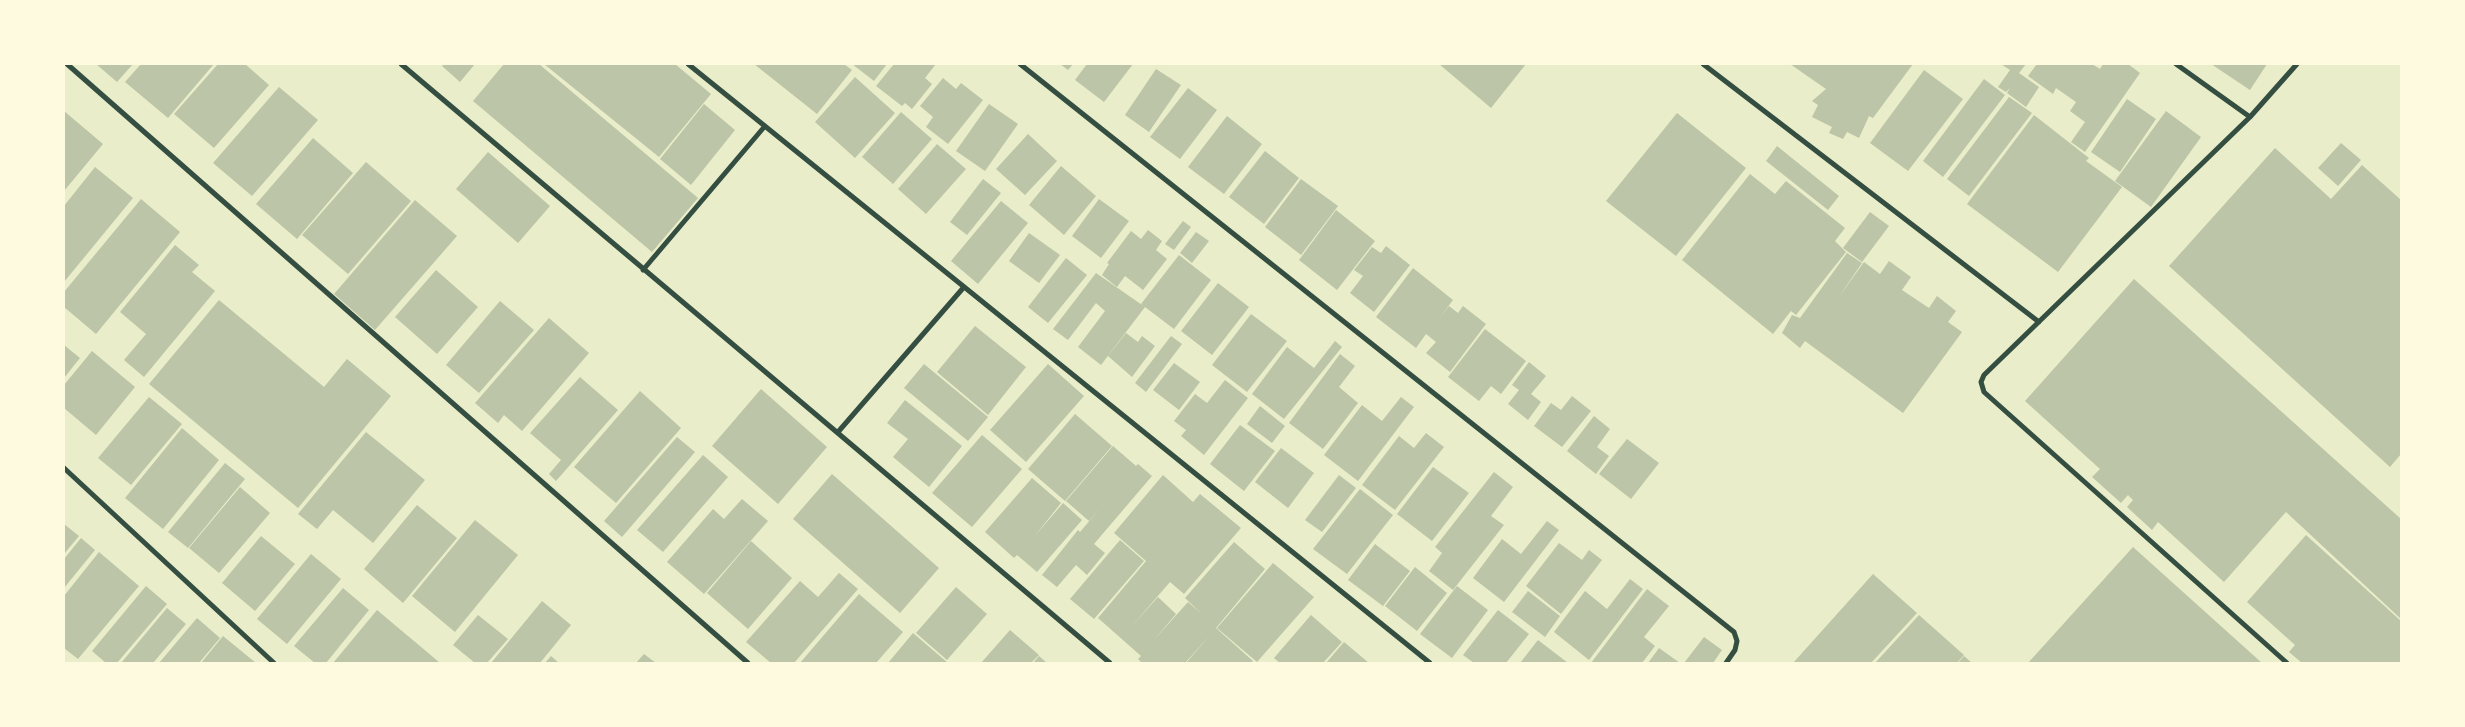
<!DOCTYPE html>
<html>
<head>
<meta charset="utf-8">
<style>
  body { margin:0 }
  #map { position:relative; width:2465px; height:727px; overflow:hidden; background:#e9edc9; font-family:Barlow,sans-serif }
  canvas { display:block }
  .frame { position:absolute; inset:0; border:65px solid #fefae0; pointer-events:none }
</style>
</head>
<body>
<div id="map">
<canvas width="2465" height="727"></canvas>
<div class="frame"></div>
</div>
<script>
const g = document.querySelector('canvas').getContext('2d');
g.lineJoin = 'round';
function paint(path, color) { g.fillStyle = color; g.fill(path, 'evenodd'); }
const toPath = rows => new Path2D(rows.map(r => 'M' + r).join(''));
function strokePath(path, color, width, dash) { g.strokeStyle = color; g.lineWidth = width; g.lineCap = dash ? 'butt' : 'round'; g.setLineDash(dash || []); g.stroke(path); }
paint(toPath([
  [96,64,133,64,117,82],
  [141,64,214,64,168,118,125,82],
  [218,64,245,64,269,85,214,148,174,114],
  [444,64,475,64,460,82,442,66],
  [504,64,539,64,698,198,652,252,473,101],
  [544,64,675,64,711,94,659,157],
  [754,64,844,64,852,70,817,114],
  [852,64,887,64,874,81],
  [894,64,936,64,925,78,932,84,912,109,905,103,902,106,876,86],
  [1060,64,1073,64,1068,70],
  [1087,64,1133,64,1104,102,1075,80],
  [1439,64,1526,64,1491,108],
  [1790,64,1913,64,1873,118,1869,116,1859,138,1847,132,1843,139,1829,133,1832,127,1812,117,1818,105,1812,101,1826,89],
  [2001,64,2026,64,2019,73,2039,87,2026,107,2007,93,2010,88,2006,92,1998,87,2010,70],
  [2037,64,2092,64,2100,69,2103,64,2128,64,2140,73,2085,152,2071,142,2085,122,2070,111,2076,102,2056,88,2053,94,2028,76],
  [2211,64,2267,64,2250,90],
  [1156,69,1181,85,1149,132,1125,115],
  [1924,70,1963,99,1908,171,1870,143],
  [855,77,895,113,855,158,815,122],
  [943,78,956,89,961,83,983,100,948,144,926,127,933,117,920,106],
  [1984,79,2005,95,1943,177,1923,161],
  [279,87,318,120,252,196,213,163],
  [1188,88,1217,110,1180,159,1150,137],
  [2009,97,2032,113,1969,196,1947,179],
  [2127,99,2156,119,2120,172,2091,152],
  [704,104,735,130,691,185,660,159],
  [989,104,1018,124,985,171,956,151],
  [64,111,103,144,64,191],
  [2166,111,2201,137,2151,207,2115,181],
  [901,112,932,139,893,184,862,157],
  [1677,113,1746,168,1676,256,1606,201],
  [2034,115,2089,158,2086,161,2122,187,2058,272,1967,204],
  [1227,116,1262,144,1224,194,1188,167],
  [1028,134,1057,161,1025,195,996,169],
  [313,138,353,173,297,239,256,204],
  [2341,143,2361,160,2338,186,2318,168],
  [937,144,966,169,926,214,898,189],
  [1777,146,1839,196,1828,210,1766,161],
  [2275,148,2331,199,2362,165,2401,200,2401,454,2390,467,2169,266],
  [1265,151,1299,178,1264,224,1229,197],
  [488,152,550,206,518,243,456,189],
  [366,162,411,201,348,274,302,235],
  [1061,166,1096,196,1064,235,1029,205],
  [95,167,133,198,64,282,64,206],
  [1750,174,1775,194,1786,181,1845,228,1835,241,1846,252,1796,315,1791,311,1773,334,1682,260],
  [983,179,1001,193,967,235,950,222],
  [1301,179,1338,206,1301,255,1265,227],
  [141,199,180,232,96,334,64,307,64,292],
  [1099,199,1129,221,1101,258,1072,236],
  [415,200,457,236,375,330,334,294],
  [1001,201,1028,223,978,284,951,261],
  [1336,210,1375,241,1337,290,1299,260],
  [1870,212,1889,226,1862,262,1843,248],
  [1183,221,1191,227,1174,250,1165,244],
  [1148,230,1162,241,1156,250,1167,259,1143,290,1125,276,1117,287,1102,275,1109,264,1107,263,1131,231,1141,239],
  [1196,232,1209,241,1192,263,1180,253],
  [1029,233,1060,255,1039,283,1009,261],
  [175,245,199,265,192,272,215,291,144,377,124,360,146,334,120,312],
  [1386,246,1410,265,1374,312,1350,293,1363,276,1354,270,1372,247,1381,253],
  [1847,253,1862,263,1838,298,1864,262,1880,274,1889,261,1911,277,1902,290,1929,308,1937,296,1956,311,1948,322,1962,332,1903,413,1805,341,1800,348,1782,333,1792,315,1800,318],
  [1179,255,1211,280,1174,329,1141,304],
  [1066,258,1087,275,1048,323,1028,307],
  [1413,268,1453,300,1440,317,1449,306,1458,313,1463,306,1486,324,1450,372,1426,353,1436,342,1426,334,1416,348,1376,317],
  [436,270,478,307,437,354,395,317],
  [1096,273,1145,307,1101,365,1078,347,1105,311,1096,303,1068,340,1053,329],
  [2134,279,2401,519,2401,619,2286,512,2224,582,2158,522,2152,530,2127,507,2133,500,2128,495,2121,503,2092,477,2100,469,2025,401],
  [1218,283,1249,307,1212,355,1181,331],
  [219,300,324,387,347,359,391,396,298,508,149,384],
  [500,301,534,330,479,393,446,365],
  [1251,314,1287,341,1247,392,1212,365],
  [549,318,589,353,522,431,504,415,498,423,475,403],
  [975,326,1026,367,988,415,937,372],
  [1485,329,1526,361,1501,394,1491,386,1479,401,1448,377],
  [1126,333,1138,342,1142,336,1155,346,1132,377,1108,356],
  [1171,336,1182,344,1146,392,1135,383],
  [1335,341,1342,347,1284,419,1252,394,1287,347,1314,368],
  [64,345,80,358,64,378],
  [92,351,135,387,96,435,64,408,64,385],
  [1340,354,1355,366,1339,387,1358,403,1323,449,1289,423],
  [1529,362,1546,376,1531,394,1541,402,1528,420,1508,404,1519,390,1512,385],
  [1174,363,1200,382,1179,410,1153,390],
  [924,364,988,417,968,441,904,388],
  [1048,364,1084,396,1026,462,990,430],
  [580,377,618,410,556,481,549,474,561,460,530,433],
  [1225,380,1248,398,1204,455,1181,436,1186,430,1174,421,1195,394,1207,403],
  [761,389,827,447,778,504,712,446],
  [640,391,681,428,616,503,574,467],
  [1572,396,1591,411,1562,447,1534,426,1551,403,1561,410],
  [149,397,182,424,131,485,98,458],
  [1401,397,1414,407,1358,481,1324,455,1362,405,1382,421],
  [905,400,962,446,929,487,893,457,908,439,887,423],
  [1260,406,1285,426,1272,443,1247,424],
  [1075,414,1112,446,1065,501,1028,469],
  [1594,416,1610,429,1597,447,1609,456,1596,474,1567,451],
  [1240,425,1275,451,1244,491,1210,464],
  [182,428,219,460,163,529,125,498],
  [366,432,425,480,373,543,333,510,317,529,298,514],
  [1426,433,1444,447,1395,510,1362,485,1399,436,1414,448],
  [982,435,1022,469,972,527,932,493],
  [677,437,695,452,622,537,604,521],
  [1627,439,1659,463,1631,499,1599,474],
  [1113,446,1136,466,1138,464,1152,476,1094,544,1105,553,1087,575,1076,565,1057,587,1042,575,1078,530,1080,532,1103,505,1089,521,1066,501],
  [1281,448,1314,473,1288,508,1255,482],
  [703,455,728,477,663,552,637,530],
  [225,463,245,479,188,548,168,532],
  [1433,467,1469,493,1432,541,1397,514],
  [1494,472,1513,487,1491,516,1504,525,1453,590,1429,571,1442,553,1435,547],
  [832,474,939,568,900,613,793,519],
  [1163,475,1193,502,1200,494,1241,528,1184,594,1170,582,1131,627,1158,597,1176,614,1153,641,1188,602,1203,615,1185,598,1234,542,1265,569,1216,628,1253,661,1251,663,1186,663,1210,635,1185,663,1142,663,1138,659,1141,656,1098,618,1146,561,1114,533],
  [1339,475,1356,488,1322,532,1305,520],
  [1032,478,1061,503,1034,537,1063,503,1082,520,1037,572,1017,555,1014,558,985,532],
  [240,487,270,513,219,573,189,548],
  [1360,489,1393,515,1347,574,1313,549],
  [742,499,768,521,704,594,667,562,713,509,724,519],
  [417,505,457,538,403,603,364,569],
  [475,520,518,555,455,632,412,596],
  [1547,521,1559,530,1504,602,1473,578,1502,539,1521,554],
  [64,524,79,536,64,554],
  [2306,535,2401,621,2401,663,2302,663,2289,652,2295,645,2247,602],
  [261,536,295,564,255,611,222,583],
  [81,538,95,550,64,588,64,559],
  [1120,540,1144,561,1094,619,1070,599],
  [751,541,792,578,748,629,707,593],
  [1559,543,1582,560,1589,550,1602,560,1561,614,1526,586],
  [1375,544,1410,571,1383,606,1348,580],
  [2133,547,2262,663,2028,663],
  [99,552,139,586,78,659,64,648,64,596],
  [311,554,341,579,287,644,257,619],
  [1273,563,1314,597,1257,662,1217,628],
  [1415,567,1447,593,1417,631,1385,606],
  [839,573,858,589,794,663,771,663,746,642,800,581,818,597],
  [1873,574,1917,613,1871,663,1793,663],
  [1630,579,1643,589,1589,660,1554,632,1585,591,1607,609],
  [146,586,167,604,117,663,106,663,92,651],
  [1457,586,1488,610,1452,658,1420,634],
  [956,587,987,614,947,660,916,633],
  [343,588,369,610,326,663,315,663,294,646],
  [1647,589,1669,606,1644,637,1655,646,1642,663,1591,663],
  [1528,591,1560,616,1545,637,1512,612],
  [859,594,903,632,876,663,800,663],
  [542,601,571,625,540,663,491,663],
  [167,608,186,624,153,663,121,663],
  [377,610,433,657,440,663,333,663],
  [1498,610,1529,634,1506,663,1474,663,1463,655],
  [478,615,508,639,487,663,475,663,453,645],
  [1311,615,1342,642,1323,663,1280,663,1274,658],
  [1919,615,1964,655,1957,663,1875,663],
  [197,618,220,638,199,663,159,663],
  [1010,630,1039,655,1031,663,981,663],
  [913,633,948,663,888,663],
  [223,636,256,663,201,663],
  [1704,637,1722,650,1713,663,1684,663],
  [1538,640,1568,663,1520,663],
  [1344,642,1369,663,1326,663],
  [1659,648,1680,663,1648,663],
  [644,654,656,663,636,663],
  [551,656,559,663,545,663],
  [1039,656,1047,663,1033,663],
  [1964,656,1972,663,1958,663]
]), '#bcc5a7');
strokePath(toPath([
  [67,64,748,663],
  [401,64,1110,663],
  [688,64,1430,663],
  [1020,64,1734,632,1737,641,1735,650,1726,663],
  [1703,64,2039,322],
  [2176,64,2250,117],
  [643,270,765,126],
  [838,432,964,287],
  [64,468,274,663],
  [2287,663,1984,392,1981,382,1984,375,2250,117,2297,64]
]), '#344e41', 5);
</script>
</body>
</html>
